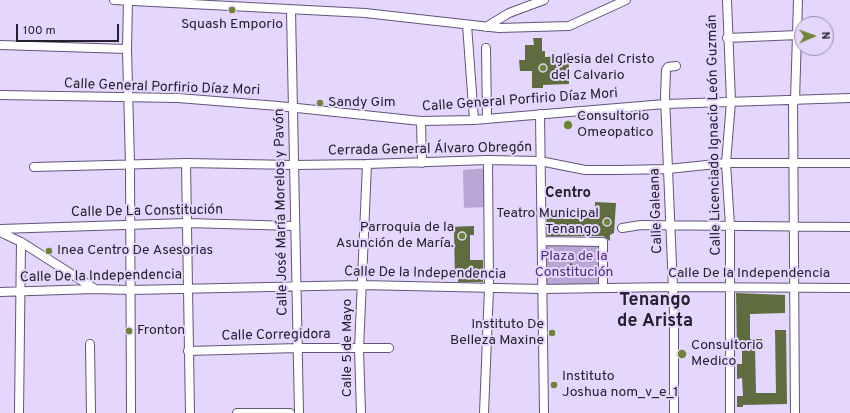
<!DOCTYPE html>
<html>
<head>
<meta charset="utf-8">
<style>
  body { margin:0 }
  #map { position:relative; width:850px; height:413px; overflow:hidden; background:#e4d6fc; font-family:Overpass,sans-serif }
  canvas { display:block }
  .north { position:absolute; left:794px; top:16px; width:40px; height:40px; box-sizing:border-box; background:#e4d6fc; border:1px solid #988dab; border-radius:50%; rotate:88deg; font-size:11px; font-weight:700; line-height:16px; text-align:center; color:#272031 }
  .north::after { content:''; display:block; margin:auto; width:14px; height:18px; background:#708435; clip-path:polygon(50% 0,100% 100%,50% 72%,0 100%) }
  .scale { position:absolute; left:16px; top:24px; width:103px; height:18px; box-sizing:border-box; border:2px solid #272031; border-top:0; padding-left:5px; font-size:12px; line-height:14px; white-space:nowrap; color:#272031; -webkit-text-stroke:3px #e4d6fc; paint-order:stroke }
</style>
</head>
<body>
<div id="map">
<canvas width="850" height="413"></canvas>
<div class="north">N</div>
<div class="scale">100 m</div>
</div>
<script>
const g = document.querySelector('canvas').getContext('2d');
g.lineJoin = 'round';
function paint(path, color) { g.fillStyle = color; g.fill(path, 'evenodd'); }
const toPath = rows => new Path2D(rows.map(r => 'M' + r).join(''));
function strokePath(path, color, width, dash) { g.strokeStyle = color; g.lineWidth = width; g.lineCap = dash ? 'butt' : 'round'; g.setLineDash(dash || []); g.stroke(path); }
function drawText(font, color, halo, rows, align = 'center') {
  g.font = font + ' Overpass,sans-serif'; g.lineWidth = 4; g.setLineDash([]); g.textBaseline = 'middle'; g.strokeStyle = halo; g.fillStyle = color; for (const [text, x, y, turn = 0] of rows) {
    g.save(); g.translate(x, y); g.rotate((+turn || 0) * Math.PI / 180); g.textAlign = isNaN(turn) ? turn : align; if (halo) g.strokeText(text, 0, 0); g.fillText(text, 0, 0); g.restore();
  }
}
paint(toPath([
  [487,168,486,207,464,208,463,170],
  [545,244,602,244,602,285,546,286]
]), '#b8a7d5');
paint(toPath([
  [533,38,542,38,542,51,545,51,545,57,563,56,563,53,569,53,569,84,543,85,543,88,532,88,532,71,520,71,519,60,525,60,525,45,534,45],
  [595,202,616,203,614,233,610,235,610,241,603,236,547,236,547,216,565,216,565,219,575,219,575,215,595,215],
  [474,226,474,235,470,235,470,260,483,260,483,282,458,282,458,277,455,278,454,233,449,233,449,227],
  [572,263,574,270,569,270,568,264],
  [736,293,785,295,785,313,750,314,750,339,762,339,762,347,755,347,756,393,776,393,775,330,786,330,787,404,743,405,743,407,737,407,737,396,743,396,742,378,737,379,737,364,742,364,742,348,737,348]
]), '#5f6c40');
const minor = toPath([
  [114,0,365,13,499,28,569,26,626,0],
  [128,0,127,49,130,164,131,413],
  [727,0,731,102,726,163,730,226,730,413],
  [291,10,299,413],
  [467,25,474,120],
  [486,27,509,13,544,0],
  [727,38,798,35],
  [0,45,127,49],
  [486,48,487,119],
  [0,95,178,98,278,106,421,121,474,120,665,104,850,98],
  [793,100,795,413],
  [795,101,798,0],
  [540,114,544,413],
  [421,121,422,163],
  [186,163,190,413],
  [34,167,186,163,295,165,367,164,488,160,540,161,585,170,618,170,668,169,726,163,850,163],
  [622,228,641,225,850,227],
  [0,229,187,223,295,226],
  [0,232,21,242,95,289],
  [542,241,603,242,603,288],
  [0,292,95,289,131,290,361,285,542,289,673,287,850,288],
  [90,344,91,413],
  [188,351,298,348,389,348],
  [19,413,21,242],
  [237,413,290,413],
  [361,413,359,349,367,164],
  [484,413,489,288,488,160],
  [674,413,674,313,665,97,666,70,668,67,676,66]
]);
strokePath(minor, '#64547c', 10);
strokePath(minor, '#fff', 8);
for (const [x, y, r, color] of [
  [232,10,4,"#708435"],
  [543,68,4,"#708435"],
  [320,103,4,"#708435"],
  [568,125,5,"#708435"],
  [607,222,4,"#708435"],
  [462,236,4,"#708435"],
  [49,251,4,"#708435"],
  [129,331,4,"#708435"],
  [552,333,4,"#708435"],
  [682,354,5,"#708435"],
  [554,385,4,"#708435"]
]) { const dot = new Path2D(); dot.arc(x, y, r, 0, 2 * Math.PI); g.fillStyle = color; g.fill(dot); strokePath(dot, '#e4d6fc', 1.5); }
drawText('14px', '#272031', '#e4d6fc', [
  ["Squash Emporio",232,25,"center"],
  ["Iglesia del Cristo",551,60],
  ["del Calvario",551,76],
  ["Sandy Gim",328,103],
  ["Consultorio",577,117],
  ["Omeopatico",577,133],
  ["Teatro Municipal",599,214,"right"],
  ["Tenango",599,230,"right"],
  ["Parroquia de la",454,228,"right"],
  ["Asunción de María.",454,244,"right"],
  ["Inea Centro De Asesorias",57,251],
  ["Instituto De",544,325,"right"],
  ["Belleza Maxine",544,341,"right"],
  ["Fronton",137,331],
  ["Consultorio",691,346],
  ["Medico",691,362],
  ["Instituto",562,377],
  ["Joshua nom_v_e_1",562,393]
], 'left');
drawText('14px', '#272031', '#e4d6fc', [
  ["Calle General Porfirio Díaz Mori",162,88,2],
  ["Calle General Porfirio Díaz Mori",520,101,-4],
  ["Calle Licenciado Ignacio León Guzmán",715,135,-91],
  ["Cerrada General Álvaro Obregón",430,150,-1],
  ["Calle Galeana",657,211,-92],
  ["Calle De La Constitución",147,212,-1],
  ["Calle José María Morelos y Pavón",282,212,-91],
  ["Calle De la Independencia",425,274,1],
  ["Calle De la Independencia",749,274],
  ["Calle De la Independencia",101,277,-1],
  ["Calle Corregidora",276,336,-1],
  ["Calle 5 de Mayo",348,348,-90]
]);
drawText('14px', '#4e2d77', '#e4d6fc', [
  ["Plaza de la",574,257],
  ["Constitución",574,273]
]);
drawText('bold 15px', '#272031', '#e4d6fc', [
  ["Centro",568,194]
]);
drawText('bold 18px', '#272031', '#e4d6fc', [
  ["Tenango",655,301],
  ["de Arista",655,322]
]);
</script>
</body>
</html>
